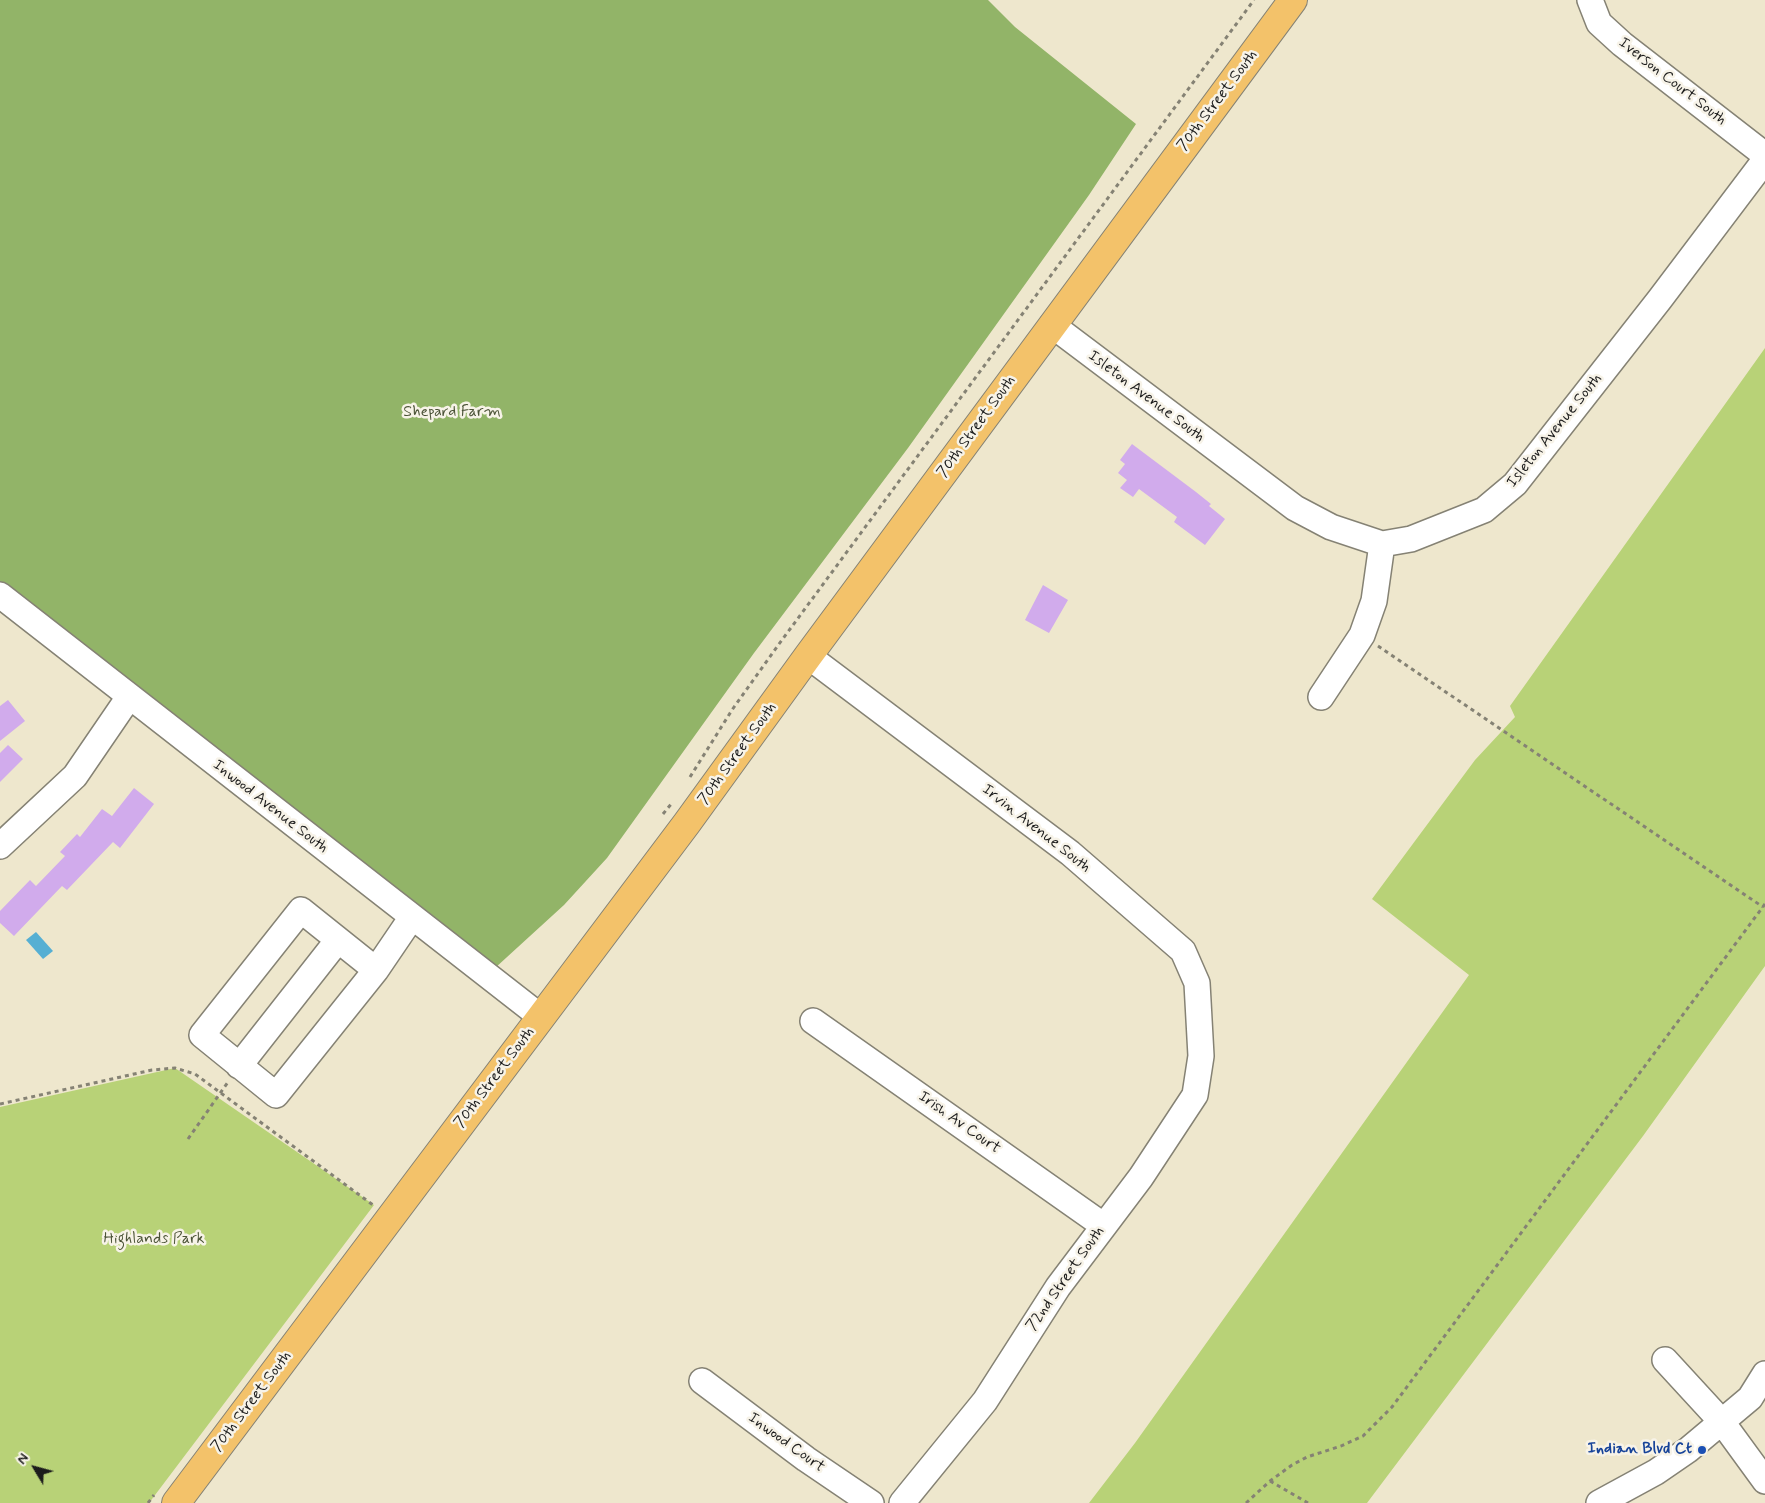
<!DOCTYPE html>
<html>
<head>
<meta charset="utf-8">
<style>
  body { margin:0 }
  #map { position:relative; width:1765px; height:1503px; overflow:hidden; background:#eee7cd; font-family:Mynerve,sans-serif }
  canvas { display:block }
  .north { position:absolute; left:10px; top:1443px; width:50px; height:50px; -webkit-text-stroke:4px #f7f3e8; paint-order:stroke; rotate:307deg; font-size:14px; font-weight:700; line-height:20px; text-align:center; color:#1c1c1c }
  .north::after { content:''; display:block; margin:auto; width:18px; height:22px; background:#1c1c1c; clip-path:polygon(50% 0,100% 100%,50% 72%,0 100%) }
</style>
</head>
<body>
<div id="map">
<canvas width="1765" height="1503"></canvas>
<div class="north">N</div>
</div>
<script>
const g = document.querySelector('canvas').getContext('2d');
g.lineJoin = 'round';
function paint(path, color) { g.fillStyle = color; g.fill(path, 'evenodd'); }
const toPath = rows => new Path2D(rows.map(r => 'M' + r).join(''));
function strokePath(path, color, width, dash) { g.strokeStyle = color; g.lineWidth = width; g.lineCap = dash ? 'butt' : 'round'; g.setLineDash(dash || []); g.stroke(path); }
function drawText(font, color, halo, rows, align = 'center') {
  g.font = font + ' Mynerve,sans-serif'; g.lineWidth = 5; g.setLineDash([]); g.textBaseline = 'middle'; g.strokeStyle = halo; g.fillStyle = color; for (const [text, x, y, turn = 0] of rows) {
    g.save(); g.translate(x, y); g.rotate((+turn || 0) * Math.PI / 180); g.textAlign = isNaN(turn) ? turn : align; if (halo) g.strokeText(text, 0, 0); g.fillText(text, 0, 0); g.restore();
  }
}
paint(toPath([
  [1765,348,1765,966,1643,1136,1367,1503,1089,1503,1135,1443,1469,975,1372,899,1475,760,1515,717,1510,706],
  [175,1068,374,1205,149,1503,0,1503,0,1107]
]), '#b8d277');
paint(toPath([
  [0,0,988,0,1015,27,1136,124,1089,195,908,448,754,653,607,858,564,905,495,968,0,584]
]), '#92b468');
paint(toPath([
  [36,932,53,951,43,959,26,940]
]), '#56afd3');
paint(toPath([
  [1132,444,1196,492,1211,504,1209,506,1225,519,1205,545,1174,522,1177,517,1139,489,1133,497,1120,488,1127,480,1118,473,1125,464,1120,460],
  [1043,585,1068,600,1049,633,1025,620],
  [8,700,25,721,0,741,0,706],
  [8,745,23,759,0,782,0,753],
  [134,788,154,804,120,848,113,842,67,890,62,886,14,936,0,923,0,911,30,880,36,886,65,856,60,852,77,834,80,837,102,809,112,816]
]), '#d1abec');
const minor = toPath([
  [1590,0,1599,23,1622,44,1765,155],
  [1052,325,1295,508,1331,527,1382,544,1411,539,1484,510,1515,484,1660,299,1765,160],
  [0,595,541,1017],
  [808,656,1070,853,1183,951,1197,983,1201,1056,1195,1095,1141,1177,1058,1287,985,1401,902,1503],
  [1321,697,1362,635,1374,601,1382,544],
  [0,846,75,776,129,697],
  [376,970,301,910,202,1035,276,1095,376,970,412,917],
  [813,1021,1104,1226],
  [239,1066,338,940],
  [1665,1360,1722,1422,1765,1481],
  [702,1381,806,1459,871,1503],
  [1599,1503,1656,1472,1688,1450,1750,1398,1765,1374]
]);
const major = toPath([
  [176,1503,687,823,808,656,1293,0]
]);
strokePath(minor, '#858274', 28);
strokePath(major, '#858274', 30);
strokePath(toPath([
  [1378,646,1763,907],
  [690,777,732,710,779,644,1254,0],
  [663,814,672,803],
  [0,1104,152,1070,175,1068,195,1074,373,1205],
  [188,1139,228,1082],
  [1270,1481,1308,1503],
  [148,1503,154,1495],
  [1246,1503,1270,1481,1292,1465,1307,1457,1341,1446,1363,1436,1392,1407,1765,904]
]), '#858274', 3, [4, 4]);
strokePath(minor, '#fff', 25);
strokePath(major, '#f3c26a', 28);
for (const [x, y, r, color] of [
  [1702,1450,5,"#1a4fb4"]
]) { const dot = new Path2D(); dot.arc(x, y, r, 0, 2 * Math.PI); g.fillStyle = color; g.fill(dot); strokePath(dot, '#f7f3e8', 2); }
drawText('16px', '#1c1c1c', '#f7f3e8', [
  ["Iverson Court South",1672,82,38],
  ["70th Street South",1218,101,-53],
  ["Isleton Avenue South",1146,397,37],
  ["70th Street South",977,427,-54],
  ["Isleton Avenue South",1555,431,-51],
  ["70th Street South",738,754,-54],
  ["Inwood Avenue South",270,807,38],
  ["Irvin Avenue South",1036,829,38],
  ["70th Street South",495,1078,-53],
  ["Irish Av Court",959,1123,35],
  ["72nd Street South",1066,1279,-55],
  ["70th Street South",252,1402,-53],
  ["Inwood Court",786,1443,36]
]);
drawText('16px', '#4b5337', '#f7f3e8', [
  ["Shepard Farm",452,413],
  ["Highlands Park",154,1240]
]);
drawText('bold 16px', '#164399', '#f7f3e8', [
  ["Indian Blvd Ct",1692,1450]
], 'right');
</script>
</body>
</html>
